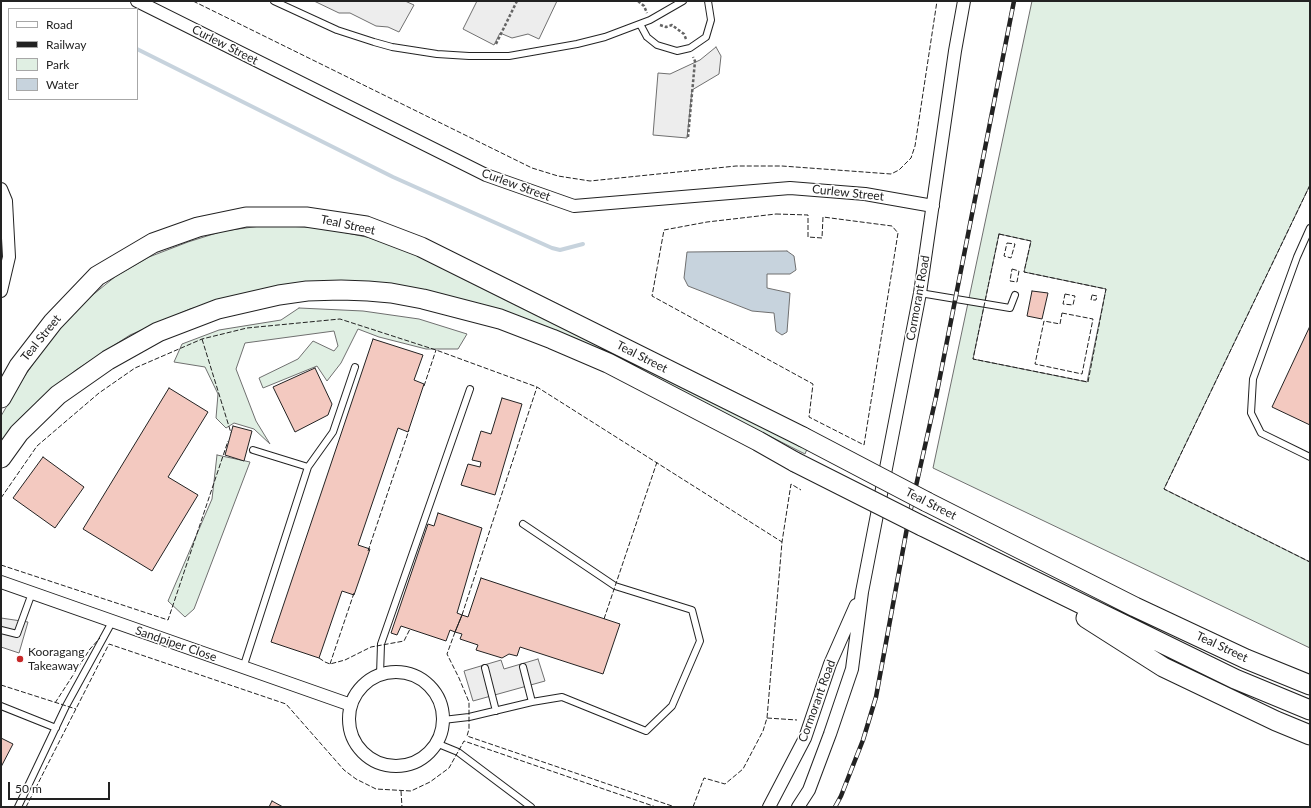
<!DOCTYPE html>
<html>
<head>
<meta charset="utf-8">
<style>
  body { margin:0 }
  #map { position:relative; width:1311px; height:808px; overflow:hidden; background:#fff; font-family:Lato,sans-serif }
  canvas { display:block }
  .frame { position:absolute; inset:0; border:2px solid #222; pointer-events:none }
  .legend { position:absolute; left:8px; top:8px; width:130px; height:92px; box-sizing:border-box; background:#fff; border:1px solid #a7a7a7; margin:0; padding:5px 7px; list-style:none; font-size:12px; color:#222 }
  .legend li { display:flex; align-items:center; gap:8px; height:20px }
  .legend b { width:20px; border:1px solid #a7a7a7 }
  .scale { position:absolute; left:8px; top:782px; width:102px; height:18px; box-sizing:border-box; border:2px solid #222; border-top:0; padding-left:5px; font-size:12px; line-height:14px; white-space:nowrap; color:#222; -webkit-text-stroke:3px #fff; paint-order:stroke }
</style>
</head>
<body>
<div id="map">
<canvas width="1311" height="808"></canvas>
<div class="frame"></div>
<ul class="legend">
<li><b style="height:5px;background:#fff"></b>Road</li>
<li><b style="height:5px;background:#222"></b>Railway</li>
<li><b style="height:11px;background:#e0efe3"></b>Park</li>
<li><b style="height:11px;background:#c7d3dd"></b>Water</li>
</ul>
<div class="scale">50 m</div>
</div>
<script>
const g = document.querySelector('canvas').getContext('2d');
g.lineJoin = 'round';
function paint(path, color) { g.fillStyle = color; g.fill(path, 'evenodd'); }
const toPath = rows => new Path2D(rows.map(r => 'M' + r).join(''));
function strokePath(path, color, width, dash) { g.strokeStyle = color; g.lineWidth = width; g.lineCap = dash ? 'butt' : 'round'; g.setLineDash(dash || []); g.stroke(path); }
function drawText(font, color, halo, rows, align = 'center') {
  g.font = font + ' Lato,sans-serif'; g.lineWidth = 3; g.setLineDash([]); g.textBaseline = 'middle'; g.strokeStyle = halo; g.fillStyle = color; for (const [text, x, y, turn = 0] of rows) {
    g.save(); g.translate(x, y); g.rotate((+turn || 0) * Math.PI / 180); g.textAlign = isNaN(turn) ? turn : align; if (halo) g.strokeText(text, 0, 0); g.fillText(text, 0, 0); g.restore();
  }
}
const green = toPath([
  [1032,1,1310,1,1310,185,1164,489,1310,562,1310,648,933,468,1032,1],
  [999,234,1031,241,1024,272,1106,289,1087,382,973,359,999,234],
  [268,225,323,228,371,238,412,253,807,449,805,454,577,339,532,323,314,284,267,288,190,309,130,335,76,370,22,416,1,441,1,416,24,377,53,335,84,302,116,276,149,257,188,242,223,231,268,225],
  [299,308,363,311,419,319,467,334,458,349,426,349,379,337,358,329,341,363,327,381,317,366,263,388,259,378,298,359,313,341,334,351,338,346,334,331,245,343,236,369,256,421,270,444,254,429,234,423,226,428,216,418,218,394,205,367,174,362,182,344,219,330,281,320,299,308],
  [217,455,250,462,194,609,185,617,168,601,212,499,217,455]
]);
paint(green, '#e0efe3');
strokePath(green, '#6f6f6f', 1);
const parking = toPath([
  [314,1,405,1,414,5,399,32,388,27,376,26,350,13,339,13,314,1],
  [477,1,557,1,539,39,528,34,512,38,500,33,494,45,463,29,477,1],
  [716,47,721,56,719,74,692,90,687,138,653,135,658,73,670,74,700,60,716,47],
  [1,618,28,622,19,653,1,647,1,618],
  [538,659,545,681,473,701,464,671,501,660,504,669,538,659]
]);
paint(parking, '#ededed');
strokePath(parking, '#6f6f6f', 1);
const water = toPath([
  [787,251,794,256,796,270,790,274,767,274,767,288,790,293,787,332,782,335,776,331,774,313,752,311,688,286,684,278,687,252,787,251]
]);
paint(water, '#c7d3dd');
strokePath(water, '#6f6f6f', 1);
strokePath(toPath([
  [137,49,393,177,552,248,560,250,583,244]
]), '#c7d3dd', 4);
const building = toPath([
  [1032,291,1048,293,1042,319,1027,316,1032,291],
  [1310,326,1310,425,1272,407,1310,326],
  [373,339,423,355,414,380,424,384,408,432,398,428,358,545,370,549,354,595,342,591,319,658,271,642,373,339],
  [315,368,332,404,328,415,295,432,273,387,315,368],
  [169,388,208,412,168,477,198,495,152,571,83,529,169,388],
  [502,398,522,404,495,495,461,485,468,464,480,467,481,462,472,460,481,431,491,434,502,398],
  [233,426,252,431,244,461,225,455,233,426],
  [43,457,84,487,55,528,13,498,43,457],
  [438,513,482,528,457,613,462,615,455,632,450,630,446,641,401,626,397,635,391,633,428,524,434,526,438,513],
  [481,578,620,624,603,674,520,647,517,656,509,654,502,658,476,650,478,645,460,639,462,634,455,632,462,615,468,617,481,578],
  [1,738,13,744,1,767,1,738],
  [272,801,283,807,269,807,272,801]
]);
paint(building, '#f3c9c0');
strokePath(building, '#222', 1);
const lane = toPath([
  [274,1,337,30,374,42,392,47,437,54,469,56,509,56,577,44,605,37,650,20,683,1],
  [640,24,647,37,657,45,677,51,690,48,706,37,711,20,708,1],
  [1310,228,1297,257,1253,379,1251,413,1261,433,1310,457],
  [920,293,1010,308,1015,295],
  [253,450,308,467],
  [1,630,17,634,32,593],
  [523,667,532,702],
  [243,668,308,467,333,432,355,367],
  [485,668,496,711],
  [380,675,381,644,470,389],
  [1,706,56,728],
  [443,720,469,717,532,702,562,697,646,731,672,706,700,641,692,610,615,586,523,524],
  [436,743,458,752,531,807],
  [18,807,66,706,112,622]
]);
const street = toPath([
  [137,1,486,175,574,206,790,188,865,194,933,206],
  [1,189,6,201,9,257,1,291],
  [1,582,351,705],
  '349 719a47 47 0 1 1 94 0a47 47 0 1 1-94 0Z',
  [769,807,805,738,830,664,856,605],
  [798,807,809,790,830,734,852,669,862,592,920,293,955,51,964,1]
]);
const primary = toPath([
  [1,398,19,366,53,322,97,276,153,243,198,227,246,217,306,217,366,226,421,247,803,437],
  [1,458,19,433,58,395,108,360,158,332,218,309,279,295,307,291,341,290,368,291,391,293,423,299,500,319,552,339,608,363,758,441,795,462],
  [927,502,1135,607,1246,659,1310,685],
  [922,526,1235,679,1310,710],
  [1086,618,1163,667,1276,721,1310,735]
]);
strokePath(lane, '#222', 8);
strokePath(street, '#222', 14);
strokePath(primary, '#222', 21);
strokePath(toPath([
  [638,1,644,6,647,13],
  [660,25,666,27,672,25,684,34,686,39],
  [496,44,517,1],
  [688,137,695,61,693,57]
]), '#646464', 2.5, [3, 2]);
strokePath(lane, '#fff', 6);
strokePath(street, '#fff', 12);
strokePath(primary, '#fff', 19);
const rail = toPath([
  [835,807,841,796,863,740,876,697,909,517,936,397,1014,1]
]);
strokePath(rail, '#222', 4.5);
strokePath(rail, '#fff', 3, [9]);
const primaryBridge = toPath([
  [803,437,927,502],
  [795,462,922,526]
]);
strokePath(primaryBridge, '#222', 21, []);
strokePath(primaryBridge, '#fff', 19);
strokePath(toPath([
  [193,1,532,168,558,176,590,181,736,166,782,166,891,174,899,170,911,158,915,146,937,1],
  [1310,185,1164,489,1310,562],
  [776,214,808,215,808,237,822,238,823,217,892,226,898,233,864,445,809,417,813,384,652,296,664,230,707,222,776,214],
  [999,234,1031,241,1024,272,1106,289,1088,382,973,359,999,234],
  [1007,243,1015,244,1011,258,1004,256,1007,243],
  [1012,269,1019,271,1017,282,1010,281,1012,269],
  [1065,294,1075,296,1073,305,1063,304,1065,294],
  [1092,295,1097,296,1096,300,1091,300,1092,295],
  [1062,313,1093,319,1082,374,1035,364,1044,321,1060,324,1062,313],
  [202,339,231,433],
  [424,386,436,350],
  [1,498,37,446,99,393,135,368,202,339,247,328,340,319,436,350,537,387,782,542],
  [368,551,409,430],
  [1,565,168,620,228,441],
  [462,615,537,387],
  [604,619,657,462],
  [455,632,447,654,459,678,469,702,469,729,467,736,675,807],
  [319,658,325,662,330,664,345,660,371,647,404,641,410,629],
  [330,664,354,593],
  [1,685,76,709],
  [55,703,90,649,100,638],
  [767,718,797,720],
  [401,791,402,807],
  [26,807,109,644,286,704,344,770,356,779,376,789,411,791,430,782,449,768,464,741,656,807],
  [693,807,704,778,725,784,743,769,763,731,767,718,782,542,791,484,801,490]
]), '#222', 1, [5, 2]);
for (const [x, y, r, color] of [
  [20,659,4,"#c62828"]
]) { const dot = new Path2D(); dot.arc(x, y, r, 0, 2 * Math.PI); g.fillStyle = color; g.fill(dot); strokePath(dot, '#fff', 1.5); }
drawText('12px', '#222', '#fff', [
  ["Curlew Street",225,45,27],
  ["Curlew Street",516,185,20],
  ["Curlew Street",848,193,6],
  ["Teal Street",348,225,12],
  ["Cormorant Road",918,298,-80],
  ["Teal Street",41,338,-51],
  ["Teal Street",642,357,27],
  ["Teal Street",931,504,27],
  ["Sandpiper Close",176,644,19],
  ["Teal Street",1222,647,25],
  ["Cormorant Road",817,701,-70]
]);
drawText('12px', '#222', '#fff', [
  ["Kooragang",28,652],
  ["Takeaway",28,666]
], 'left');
</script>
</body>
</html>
